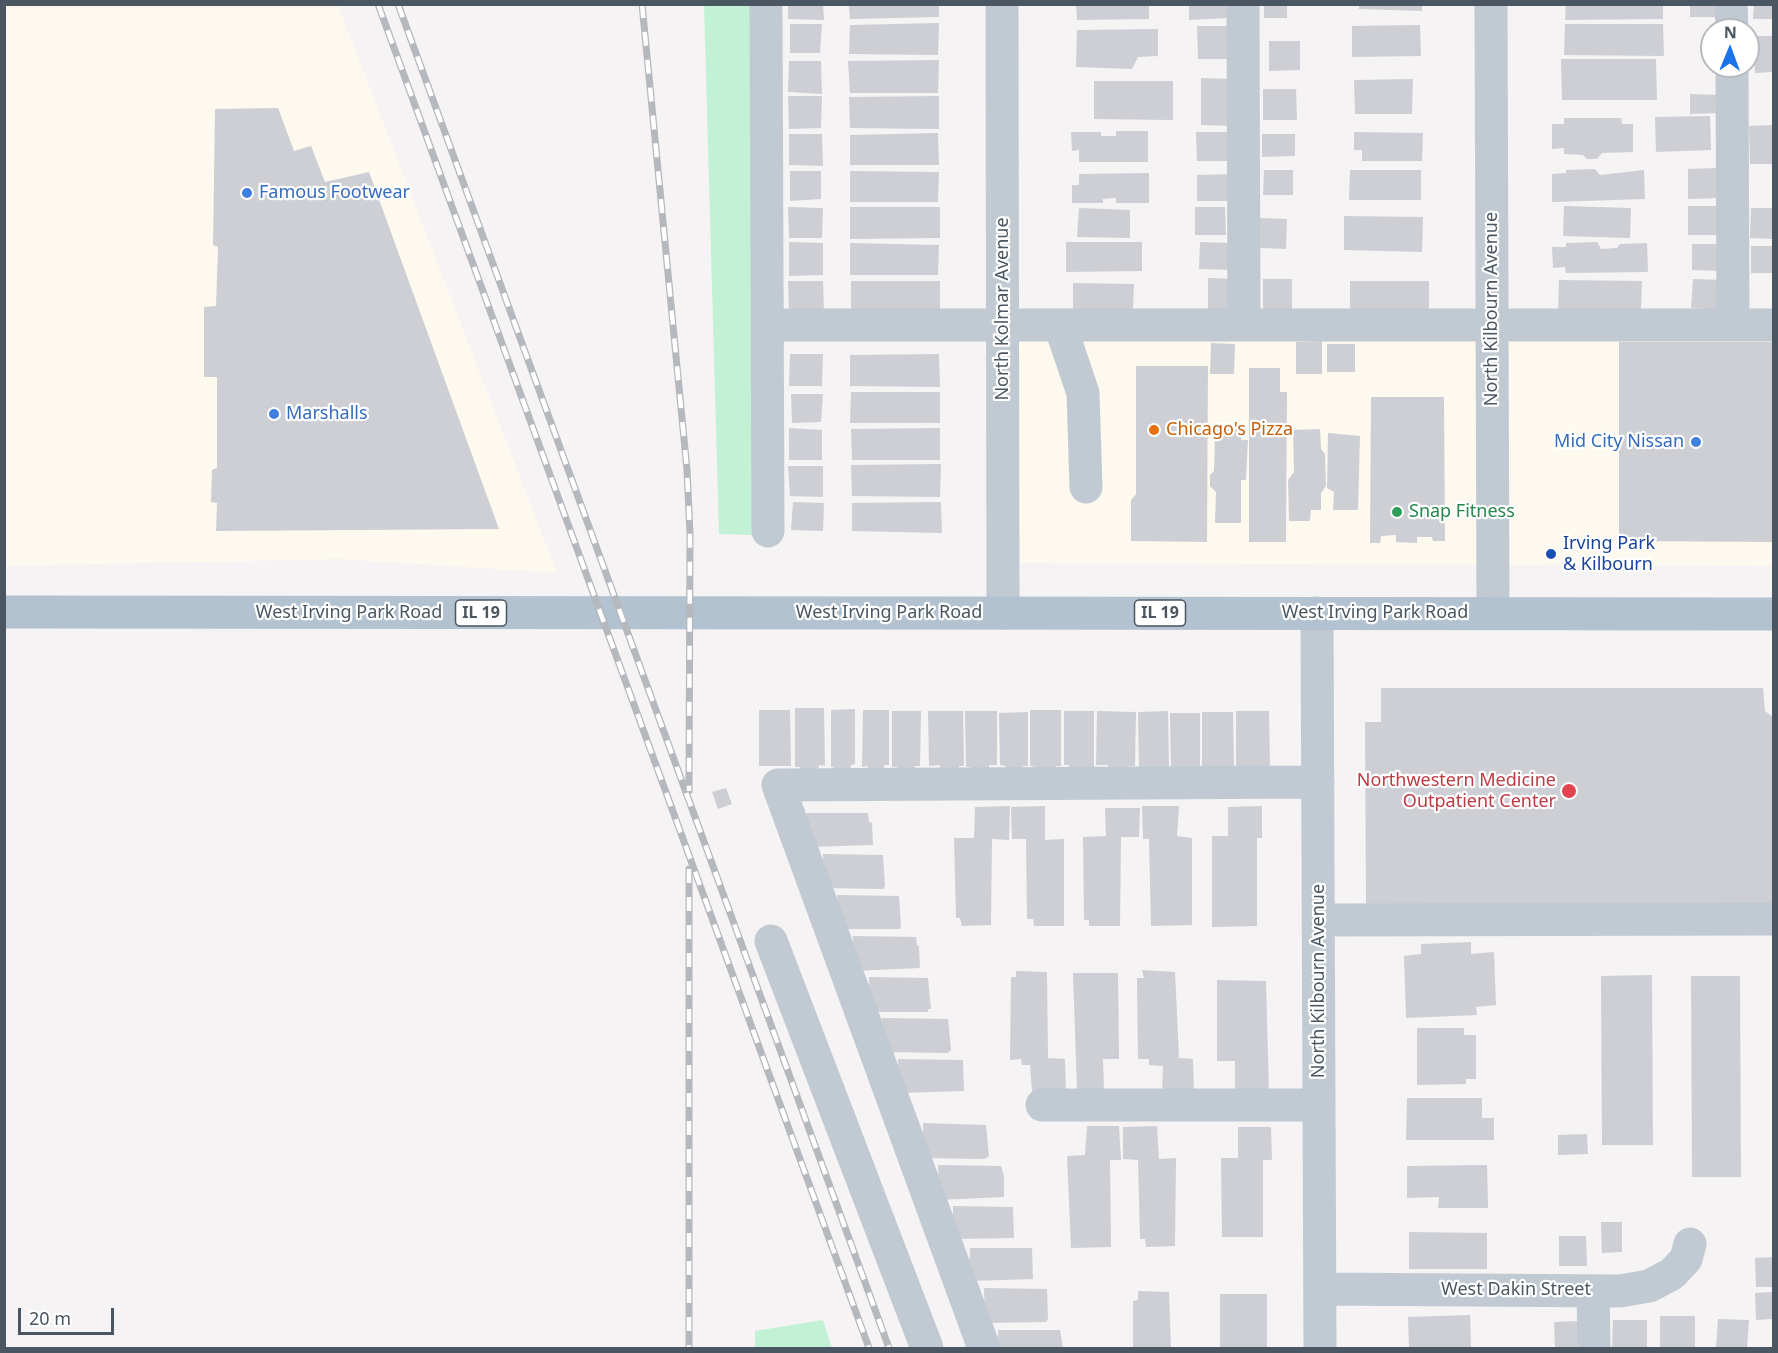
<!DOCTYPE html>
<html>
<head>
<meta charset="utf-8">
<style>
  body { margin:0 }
  #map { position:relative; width:1778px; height:1353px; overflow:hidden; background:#f5f3f3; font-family:"Noto Sans",sans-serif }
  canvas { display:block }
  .frame { position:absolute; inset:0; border:6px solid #4a5661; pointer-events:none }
  .north { position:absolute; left:1700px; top:18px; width:60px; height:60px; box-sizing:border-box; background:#fff; border:2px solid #b7bbc0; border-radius:50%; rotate:1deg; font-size:16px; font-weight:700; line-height:24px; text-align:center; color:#4a5661 }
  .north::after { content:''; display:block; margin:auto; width:21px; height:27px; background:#1a73e8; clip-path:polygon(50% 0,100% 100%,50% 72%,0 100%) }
  .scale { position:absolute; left:18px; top:1308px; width:96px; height:27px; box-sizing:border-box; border:3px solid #4a5661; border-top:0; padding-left:8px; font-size:18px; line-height:21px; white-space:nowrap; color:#4a5661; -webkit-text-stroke:4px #fff; paint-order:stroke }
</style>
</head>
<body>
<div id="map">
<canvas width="1778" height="1353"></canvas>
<div class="frame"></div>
<div class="north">N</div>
<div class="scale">20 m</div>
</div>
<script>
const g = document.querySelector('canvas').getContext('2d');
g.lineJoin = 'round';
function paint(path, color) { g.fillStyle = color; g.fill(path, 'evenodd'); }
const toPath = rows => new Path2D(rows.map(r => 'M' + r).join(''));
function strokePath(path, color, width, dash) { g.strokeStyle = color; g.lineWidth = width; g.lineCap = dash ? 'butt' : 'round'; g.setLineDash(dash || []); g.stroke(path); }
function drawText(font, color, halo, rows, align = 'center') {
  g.font = font + ' "Noto Sans",sans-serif'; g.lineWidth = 4.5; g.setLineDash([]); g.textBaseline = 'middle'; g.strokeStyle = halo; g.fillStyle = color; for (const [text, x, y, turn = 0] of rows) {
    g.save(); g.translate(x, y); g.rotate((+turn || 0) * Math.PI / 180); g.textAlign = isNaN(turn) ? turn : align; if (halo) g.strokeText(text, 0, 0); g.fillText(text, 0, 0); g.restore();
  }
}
paint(toPath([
  [4,5,338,5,557,573,339,559,5,566],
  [1008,328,1773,329,1773,566,1005,563]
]), '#fdf9ef');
paint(toPath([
  [704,5,755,5,754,535,719,534],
  [823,1320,832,1348,755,1348,755,1331]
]), '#c3f1d5');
paint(toPath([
  [788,4,823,4,824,20,788,19],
  [849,4,939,4,939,17,850,19],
  [1076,4,1149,4,1149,19,1077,20],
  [1189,4,1229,4,1229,18,1189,20],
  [1264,4,1287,4,1287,18,1264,18],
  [1359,4,1422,4,1422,11,1359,9],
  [1566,4,1663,4,1663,19,1565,20],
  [1690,4,1723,4,1723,17,1690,17],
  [1754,4,1773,4,1773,19,1753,19],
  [939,23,938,55,849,54,850,25],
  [790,24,822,24,820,53,790,53],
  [1565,24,1663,24,1664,56,1564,55],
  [1420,25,1421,56,1352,57,1352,26],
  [1197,26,1229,26,1229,59,1198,59],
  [1158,29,1158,56,1138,57,1132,69,1076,67,1077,30],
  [1754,36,1773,36,1773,72,1755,73],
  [1269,41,1300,41,1300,70,1269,71],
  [1561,59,1656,59,1657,100,1562,100],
  [939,60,938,93,850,93,848,61],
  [789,61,821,61,822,94,788,92],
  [1201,78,1234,79,1234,126,1201,125],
  [1413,79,1412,114,1355,114,1354,80],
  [1094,81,1173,81,1173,120,1094,119],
  [1263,89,1296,89,1297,120,1263,120],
  [1690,94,1722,95,1722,113,1690,114],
  [788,96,822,96,821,128,789,129],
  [939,96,939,129,850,128,849,97],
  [278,108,294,151,311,146,325,182,369,172,499,529,216,531,217,503,211,502,212,470,217,468,217,377,204,377,204,307,216,306,218,247,213,245,215,109],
  [1710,116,1711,150,1656,152,1655,117],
  [1564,118,1621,118,1622,124,1633,124,1633,152,1602,153,1597,159,1587,159,1583,155,1564,154,1564,148,1552,149,1552,124,1564,124],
  [1773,125,1773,164,1750,164,1749,126],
  [1116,131,1148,131,1148,162,1079,162,1079,150,1072,151,1071,132,1101,132,1101,136,1116,136],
  [1196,132,1232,132,1232,161,1197,161],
  [1354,132,1423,133,1422,161,1362,161,1362,150,1354,150],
  [938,133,939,165,850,165,850,135],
  [789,134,822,134,823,166,789,165],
  [1262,134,1295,134,1295,156,1262,157],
  [1719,168,1720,198,1688,199,1688,169],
  [1595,169,1600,175,1644,170,1645,199,1552,202,1552,174,1566,173,1566,170],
  [1264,170,1293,170,1293,195,1263,195],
  [1350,170,1421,170,1421,200,1349,200],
  [790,171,821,171,821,199,790,201],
  [850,171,939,172,938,202,850,202],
  [1149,173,1149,203,1116,203,1116,198,1103,199,1103,203,1072,203,1072,185,1079,185,1079,174],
  [1231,174,1231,201,1197,201,1197,175],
  [1564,206,1631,208,1630,238,1563,236],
  [1688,206,1719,206,1720,235,1688,235],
  [788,207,823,208,822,238,789,238],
  [850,207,940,207,940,238,850,239],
  [1195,207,1225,207,1226,235,1195,235],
  [1079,208,1130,210,1130,238,1077,237],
  [1751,208,1773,208,1773,239,1750,238],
  [1344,216,1423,217,1422,252,1344,250],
  [1260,218,1287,219,1286,249,1260,248],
  [789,242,823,243,823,275,789,276],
  [1066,242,1142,242,1142,271,1066,272],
  [1200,242,1231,243,1231,270,1199,269],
  [1597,242,1601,249,1617,248,1620,244,1647,243,1648,272,1566,273,1565,267,1553,268,1552,247,1566,247,1566,243],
  [850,243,939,245,938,275,850,275],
  [1692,244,1722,244,1722,271,1692,270],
  [1751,246,1773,246,1773,273,1751,273],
  [1208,278,1235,279,1235,309,1208,309],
  [1263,279,1292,279,1292,309,1263,309],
  [1693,279,1723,280,1721,310,1691,308],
  [1559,280,1642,281,1641,311,1558,311],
  [788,281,823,281,824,313,789,312],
  [851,281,940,281,940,313,851,311],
  [1350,281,1429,281,1429,313,1350,313],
  [1073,283,1134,284,1133,310,1073,309],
  [1322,341,1322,374,1296,374,1296,342],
  [1619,342,1773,342,1773,542,1619,541],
  [1211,343,1235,344,1234,374,1210,374],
  [1327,344,1355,344,1355,372,1327,372],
  [790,354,823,354,822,386,789,386],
  [939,354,940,387,850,386,850,355],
  [1136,366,1208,366,1207,542,1131,541,1131,500,1136,494],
  [1249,368,1280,368,1280,392,1287,392,1286,542,1249,542],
  [851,392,940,392,940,423,850,423],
  [791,394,823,394,821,422,792,423],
  [1371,397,1444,397,1445,541,1433,541,1432,537,1417,537,1417,543,1396,542,1396,535,1381,536,1380,543,1370,543],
  [789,428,822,430,822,460,789,460],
  [940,428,940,460,852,460,851,429],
  [1241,429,1241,440,1248,440,1246,480,1241,480,1241,523,1215,523,1216,492,1210,486,1210,475,1214,471,1215,430],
  [1320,429,1321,449,1325,454,1326,486,1321,493,1321,510,1311,510,1310,521,1289,521,1288,480,1294,472,1293,430],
  [1328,433,1360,436,1358,510,1333,510,1334,492,1327,488],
  [941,464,940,497,852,496,851,465],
  [788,466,823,466,823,497,790,496],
  [793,502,824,503,823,531,791,530],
  [941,502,942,533,852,531,852,503],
  [1381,688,1763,688,1765,711,1773,717,1773,904,1366,904,1365,722,1381,722],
  [795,708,824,708,825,766,819,765,818,773,801,774,800,767,795,767],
  [855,709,855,764,851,765,850,773,833,773,833,767,831,767,831,710],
  [759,710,790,710,791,766,759,766],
  [863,710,889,710,889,765,884,765,884,775,867,774,868,766,862,767],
  [1030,710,1061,710,1061,766,1056,766,1056,773,1036,773,1035,767,1030,766],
  [892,711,921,711,920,766,915,766,915,773,897,773,897,767,892,767],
  [928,711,963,711,964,766,959,766,959,774,940,774,940,765,929,766],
  [965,711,997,711,997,765,989,765,989,773,972,773,972,767,966,767],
  [1064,711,1094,711,1094,768,1069,773,1069,765,1064,765],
  [1097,711,1136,712,1135,766,1127,766,1127,775,1108,775,1108,765,1096,765],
  [1168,711,1169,767,1139,768,1138,712],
  [1236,711,1269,711,1270,769,1236,767],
  [1028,712,1028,766,1023,766,1024,773,1006,774,1006,766,1000,765,999,713],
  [1202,712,1233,712,1234,766,1202,768],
  [1170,713,1200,713,1200,767,1171,767],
  [726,788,732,804,718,809,712,792],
  [1010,806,1009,840,992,839,991,925,962,926,960,918,956,918,954,838,974,838,975,807],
  [1045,806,1045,840,1064,839,1064,926,1034,926,1033,919,1027,919,1026,839,1012,839,1011,807],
  [1142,806,1179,806,1177,836,1192,838,1192,925,1151,926,1149,839,1143,839],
  [1262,806,1262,838,1257,838,1257,926,1212,927,1212,836,1228,836,1228,807],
  [1105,808,1140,808,1139,837,1121,837,1120,926,1089,926,1089,920,1084,920,1083,837,1106,836],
  [806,813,868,813,869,822,872,823,873,845,808,847],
  [823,854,883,855,885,886,883,889,824,888],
  [837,895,899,896,901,927,899,929,840,929],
  [853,936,916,937,917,945,919,946,920,968,854,971],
  [1471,942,1471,954,1494,952,1496,1005,1476,1007,1477,1015,1406,1018,1404,956,1421,954,1421,944],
  [1142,970,1175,972,1179,1058,1193,1059,1194,1092,1162,1093,1163,1066,1149,1065,1149,1059,1138,1059,1137,978,1144,978],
  [1016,971,1047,972,1048,1058,1065,1059,1066,1092,1032,1092,1030,1065,1022,1065,1021,1059,1010,1060,1011,977,1016,977],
  [1073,973,1118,973,1119,1059,1103,1059,1104,1090,1077,1091],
  [1652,975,1653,1145,1602,1145,1601,976],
  [1691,976,1740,976,1741,1177,1692,1177],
  [869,977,928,978,931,1009,928,1009,928,1012,869,1012],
  [1217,980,1266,981,1269,1093,1235,1093,1235,1061,1217,1061],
  [882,1018,948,1019,951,1050,948,1053,885,1052],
  [1417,1028,1464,1028,1464,1035,1476,1035,1476,1079,1466,1079,1466,1084,1417,1085],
  [898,1059,963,1060,964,1091,899,1093],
  [1407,1098,1482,1098,1482,1118,1494,1118,1494,1140,1406,1140],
  [923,1123,986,1125,989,1156,985,1159,923,1158],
  [1087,1126,1119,1126,1121,1160,1110,1160,1111,1247,1071,1248,1067,1156,1085,1155],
  [1157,1126,1159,1159,1176,1158,1175,1246,1146,1247,1145,1239,1140,1239,1138,1160,1123,1159,1123,1127],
  [1238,1127,1271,1127,1272,1160,1263,1160,1263,1237,1222,1237,1221,1158,1238,1158],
  [1587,1134,1588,1154,1558,1155,1558,1135],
  [938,1165,1001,1166,1004,1176,1004,1197,939,1200],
  [1487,1165,1488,1208,1438,1208,1439,1197,1407,1198,1407,1166],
  [953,1206,1013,1207,1014,1238,953,1239],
  [1601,1222,1622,1222,1622,1252,1602,1253],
  [1409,1232,1487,1233,1487,1269,1409,1269],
  [1559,1236,1586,1236,1587,1266,1559,1266],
  [970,1248,1032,1248,1033,1279,969,1281],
  [1773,1257,1773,1287,1756,1287,1755,1258],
  [984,1288,1047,1289,1048,1319,1046,1322,985,1323],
  [1138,1291,1169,1292,1171,1348,1133,1348,1133,1301,1138,1300],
  [1773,1292,1773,1319,1756,1320,1755,1293],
  [1220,1294,1267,1294,1267,1348,1220,1348],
  [1470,1315,1471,1348,1409,1348,1408,1317],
  [1660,1316,1695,1316,1695,1348,1660,1348],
  [1718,1319,1749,1320,1747,1348,1716,1348],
  [1613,1320,1647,1320,1647,1348,1612,1348],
  [1578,1321,1579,1348,1555,1348,1554,1322],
  [998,1330,1060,1330,1063,1348,998,1348]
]), '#cdcfd5');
strokePath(toPath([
  [766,4,768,531],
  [1002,4,1003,613],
  [1243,4,1244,325],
  [1491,4,1493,613],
  [1731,4,1732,30],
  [1732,66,1733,325],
  [767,325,1774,325],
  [1060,325,1083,393,1086,487],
  [1317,613,1320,1348],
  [1319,920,1774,919],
  [771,941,927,1348],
  [1042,1105,1319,1105],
  [1320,1289,1620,1291,1649,1286,1672,1274,1686,1259,1690,1244],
  [1593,1291,1594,1348],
  [984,1348,778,785,1318,782]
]), '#c1cad2', 33);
strokePath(toPath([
  [4,612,1774,614]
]), '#b3c2d1', 33);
const rail = toPath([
  [378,4,869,1348],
  [398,4,889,1348],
  [642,4,687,470,690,534,689,791],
  [689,869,689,1348]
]);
strokePath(rail, '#b5b8bd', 7);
strokePath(rail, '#fff', 4.5, [14]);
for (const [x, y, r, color] of [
  [247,193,6,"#3f7fe0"],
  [274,414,6,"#3f7fe0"],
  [1154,430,6,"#e8710a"],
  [1696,442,6,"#3f7fe0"],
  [1397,512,6,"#2e9e5b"],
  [1551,554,6,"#1a4fb4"],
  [1569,791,8,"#e0444e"]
]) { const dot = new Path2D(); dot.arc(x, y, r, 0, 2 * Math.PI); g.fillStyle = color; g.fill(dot); strokePath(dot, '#fff', 2); }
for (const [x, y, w] of [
  [481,613,51],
  [1160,613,51]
]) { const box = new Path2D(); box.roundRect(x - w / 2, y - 13, w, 26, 4.5); g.fillStyle = '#fff'; g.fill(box); strokePath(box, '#4a5661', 1.5); }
drawText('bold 16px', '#4a5661', null, [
  ["IL 19",481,613],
  ["IL 19",1160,613]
]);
drawText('18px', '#366cbe', '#fff', [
  ["Famous Footwear",259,193],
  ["Marshalls",286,414],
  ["Mid City Nissan",1684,442,"right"]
], 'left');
drawText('18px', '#4a5661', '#fff', [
  ["North Kolmar Avenue",1003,309,-90],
  ["North Kilbourn Avenue",1492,309,-90],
  ["West Irving Park Road",349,613],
  ["West Irving Park Road",889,613],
  ["West Irving Park Road",1375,613],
  ["North Kilbourn Avenue",1319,981,-90],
  ["West Dakin Street",1516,1290]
]);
drawText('18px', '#c56008', '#fff', [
  ["Chicago's Pizza",1166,430]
], 'left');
drawText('18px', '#27864d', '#fff', [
  ["Snap Fitness",1409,512]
], 'left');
drawText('18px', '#164399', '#fff', [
  ["Irving Park",1563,544],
  ["& Kilbourn",1563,565]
], 'left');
drawText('18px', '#be3a42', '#fff', [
  ["Northwestern Medicine",1556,781],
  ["Outpatient Center",1556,802]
], 'right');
</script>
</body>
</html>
